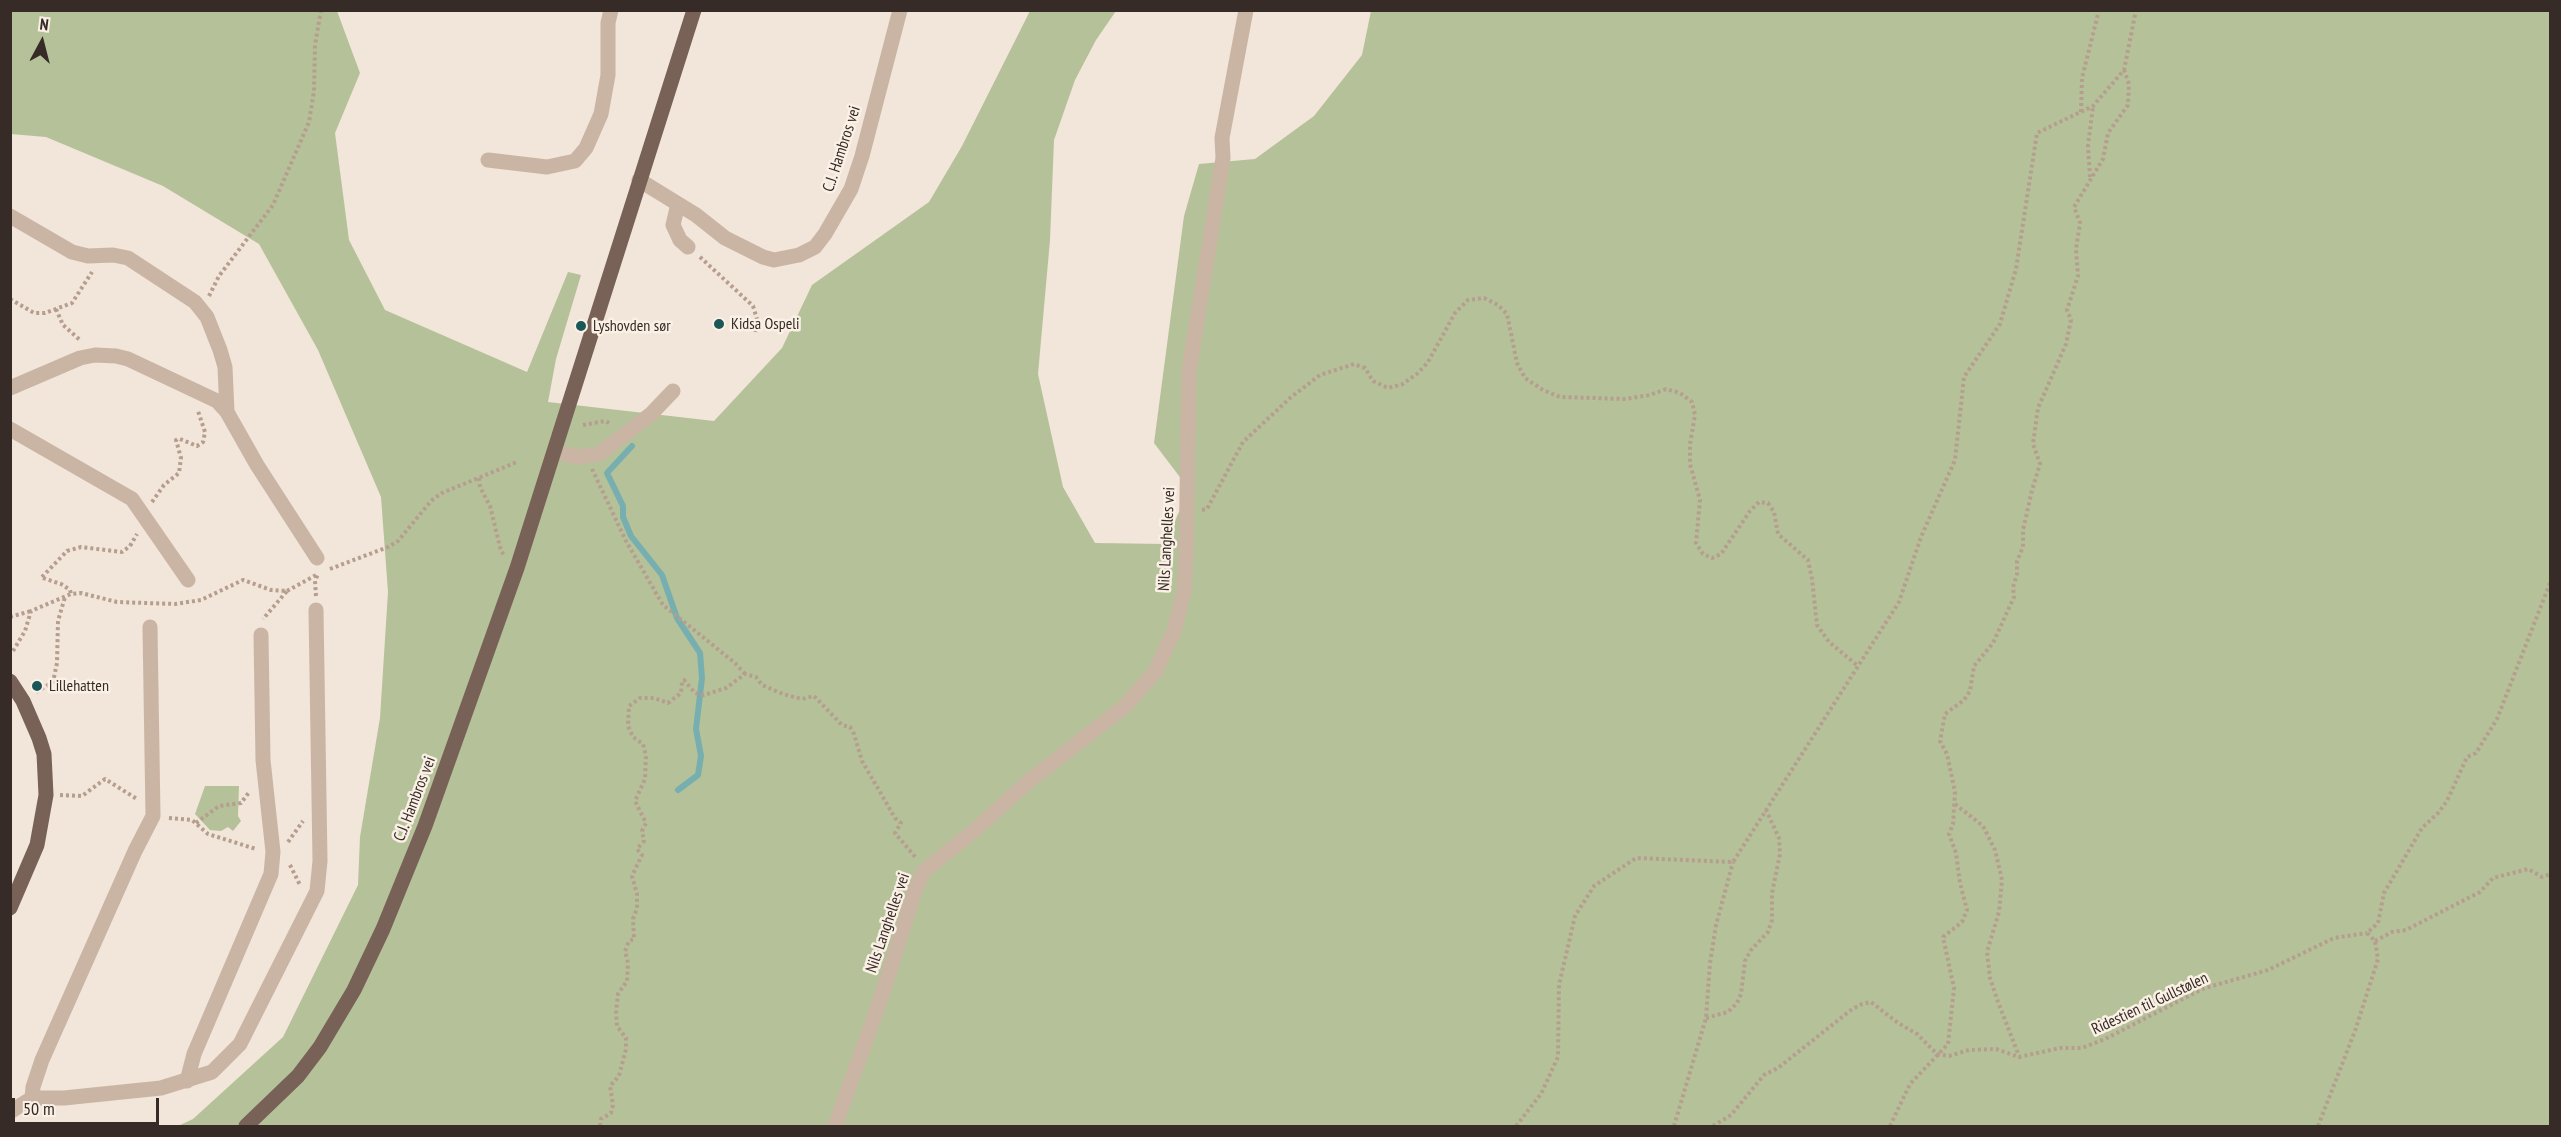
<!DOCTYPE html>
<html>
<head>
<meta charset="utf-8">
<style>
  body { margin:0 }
  #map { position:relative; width:2561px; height:1137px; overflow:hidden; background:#f2e5d9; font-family:"PT Sans Narrow",sans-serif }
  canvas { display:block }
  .frame { position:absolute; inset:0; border:12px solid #362b26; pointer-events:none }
  .north { position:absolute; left:12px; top:12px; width:60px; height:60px; -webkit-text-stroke:4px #faf0e5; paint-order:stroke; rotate:7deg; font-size:16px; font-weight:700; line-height:24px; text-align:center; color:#362b26 }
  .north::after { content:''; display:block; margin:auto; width:21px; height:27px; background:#362b26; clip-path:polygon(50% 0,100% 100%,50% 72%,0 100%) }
  .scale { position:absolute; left:12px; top:1098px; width:147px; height:27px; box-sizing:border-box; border:3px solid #362b26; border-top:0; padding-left:8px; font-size:18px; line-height:21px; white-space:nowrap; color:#362b26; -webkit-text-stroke:4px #faf0e5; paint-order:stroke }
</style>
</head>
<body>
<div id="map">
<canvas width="2561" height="1137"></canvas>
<div class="frame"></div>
<div class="north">N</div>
<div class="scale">50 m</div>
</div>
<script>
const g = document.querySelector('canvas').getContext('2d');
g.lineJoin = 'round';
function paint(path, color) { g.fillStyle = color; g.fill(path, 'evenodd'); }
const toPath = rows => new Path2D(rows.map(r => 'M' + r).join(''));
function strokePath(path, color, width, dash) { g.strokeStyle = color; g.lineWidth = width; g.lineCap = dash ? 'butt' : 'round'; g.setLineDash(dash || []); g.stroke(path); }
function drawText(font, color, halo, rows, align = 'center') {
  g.font = font + ' "PT Sans Narrow",sans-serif'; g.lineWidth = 5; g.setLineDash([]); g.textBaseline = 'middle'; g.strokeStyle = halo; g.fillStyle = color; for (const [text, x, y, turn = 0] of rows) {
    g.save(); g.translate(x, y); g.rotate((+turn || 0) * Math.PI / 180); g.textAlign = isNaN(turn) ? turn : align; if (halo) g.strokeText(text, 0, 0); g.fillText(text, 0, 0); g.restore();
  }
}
paint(toPath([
  [10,11,337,11,360,73,335,133,349,240,385,310,527,372,568,272,581,275,556,359,548,402,714,421,782,348,812,285,929,202,962,146,1030,11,1116,11,1096,40,1075,80,1054,140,1050,240,1038,374,1063,487,1095,543,1165,544,1189,489,1154,443,1184,216,1199,164,1255,159,1314,116,1362,55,1371,11,2550,11,2550,1126,178,1126,193,1119,283,1037,358,885,360,837,380,718,388,592,381,497,318,350,259,244,163,186,46,137,11,134],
  [205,786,239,786,238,816,241,821,233,831,228,827,221,831,210,830,195,814]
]), '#b5c199');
strokePath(toPath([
  [632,446,607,473,623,506,623,517,631,536,662,575,677,618,700,653,702,678,696,729,701,756,698,775,678,790]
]), '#77afb0', 6);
strokePath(toPath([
  [2081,112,2082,78,2099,10],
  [2090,177,2088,145,2093,107],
  [700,257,753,306,757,319,755,335],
  [209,296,219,276,273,205,309,122,314,91,315,45,321,10],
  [10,299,34,313,45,313,72,303,92,272],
  [56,309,63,325,81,341],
  [583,425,605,421,611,424],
  [592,469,626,541,663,605,735,663,745,674],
  [479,478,480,487,490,506,501,551,505,556],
  [152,502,164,485,179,473,181,458,176,440,180,439,197,446,203,442,205,432,198,411],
  [1202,510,1207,509,1243,442,1290,398,1320,375,1354,364,1365,368,1373,381,1388,388,1403,384,1418,373,1428,362,1455,313,1468,300,1484,298,1498,305,1507,314,1517,363,1525,378,1543,390,1560,397,1625,399,1650,395,1666,389,1680,393,1692,402,1695,415,1690,444,1690,464,1700,500,1696,543,1703,554,1712,558,1721,554,1750,511,1759,502,1768,503,1774,512,1778,534,1808,560,1812,579,1817,625,1829,642,1858,666],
  [330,569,388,547,398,541,431,501,442,493,517,462],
  [42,577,67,551,81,547,122,552,130,546,137,534],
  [43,578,61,584,70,590,71,594],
  [287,591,318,574],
  [316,596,315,581,318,574],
  [10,617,31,611],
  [13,651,25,631,31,611,71,594,81,593,117,602,175,604,201,600,243,580,271,590,287,591,263,619],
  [36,692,53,682,57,663,58,621,65,597],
  [60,795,82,796,105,779,137,799],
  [1955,804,1983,826,1995,850,2002,880,1999,912,1987,952,1990,978,1998,1002,2019,1056],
  [169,818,192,820,208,834,256,849],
  [196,823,219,806,241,803,250,791],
  [288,842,303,821],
  [290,865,300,885],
  [2375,941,2392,932,2406,930,2480,892,2493,878,2528,869,2542,877,2550,874],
  [1706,1018,1728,1012,1737,1003,1741,994,1745,961,1751,950,1768,932,1772,920,1772,893,1780,854,1779,838,1766,810],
  [600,1126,601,1119,611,1113,613,1105,610,1086,619,1076,626,1049,626,1038,617,1026,616,1013,618,994,627,981,628,963,625,951,629,941,634,939,633,919,637,908,637,894,632,876,642,855,637,849,644,841,642,831,646,823,635,801,645,779,646,756,643,744,633,737,628,726,629,706,640,698,654,698,668,703,681,693,682,682,684,680,695,693,704,695,726,688,745,674,756,677,762,685,783,694,802,699,814,696,842,725,850,727,854,734,862,761,895,818,901,823,895,833,917,859],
  [1516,1126,1541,1094,1558,1057,1559,985,1575,916,1594,886,1636,858,1733,862,1899,602,1921,537,1955,460,1964,377,2000,324,2016,269,2037,133,2093,106,2124,70,2136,10],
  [1674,1126,1706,1018,1710,963,1716,925,1733,862],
  [1713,1126,1731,1115,1764,1075,1778,1068,1851,1010,1862,1004,1871,1002,1898,1023,1917,1034,1937,1054,1949,1056,1969,1050,1996,1049,2019,1057,2060,1048,2082,1048,2105,1039,2202,989,2268,970,2334,938,2367,933],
  [1890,1126,1910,1084,1948,1044,1954,988,1943,937,1962,922,1967,910,1960,883,1956,853,1949,834,1953,824,1955,792,1947,754,1940,741,1945,714,1964,700,1970,691,1974,666,1993,643,2014,597,2013,587,2017,574,2017,561,2023,547,2023,530,2032,490,2040,464,2033,444,2038,408,2066,344,2071,320,2067,310,2078,276,2076,249,2080,223,2074,207,2103,159,2108,133,2128,105,2129,84,2124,70],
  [2318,1126,2355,1031,2378,959,2375,941,2367,933,2378,923,2384,893,2422,828,2438,813,2447,801,2467,757,2476,753,2497,719,2550,583]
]), '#b69e8f', 4, [3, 3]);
strokePath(toPath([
  [488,160,547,167,575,161,586,148,601,114,608,75,608,23,611,10],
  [639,180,696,215,725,238,763,257,774,260,799,255,815,247,825,234,851,189,862,156,900,10],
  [678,204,673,225,680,240,688,247],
  [10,216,72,252,88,256,113,255,128,258,195,302,207,317,220,350,225,367,227,412],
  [10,388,80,358,95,355,116,356,128,359,217,401,227,412,257,465,317,558],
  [10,429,132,499,188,580],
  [554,451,577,457,599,454,651,414,673,391],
  [187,1081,194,1054,271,874,273,852,263,760,261,635],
  [32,1098,64,1098,161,1088,212,1072,240,1044,317,891,320,861,316,610],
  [10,1112,32,1098,33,1087,42,1060,135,851,153,816,150,627],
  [835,1126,883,992,915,890,924,871,975,830,1030,780,1124,707,1155,672,1174,631,1184,591,1186,556,1189,371,1223,158,1222,138,1246,10]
]), '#cab5a5', 15);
strokePath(toPath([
  [10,681,23,701,39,738,44,754,46,795,37,845,10,908],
  [246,1126,298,1076,320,1047,354,990,383,929,425,826,517,568,694,10]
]), '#786157', 15);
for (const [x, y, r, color] of [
  [719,324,6,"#1b5658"],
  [581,326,6,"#1b5658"],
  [37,686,6,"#1b5658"]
]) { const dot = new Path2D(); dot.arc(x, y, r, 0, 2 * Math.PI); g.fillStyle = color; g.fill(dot); strokePath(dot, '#faf0e5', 2); }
drawText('16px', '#362b26', '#faf0e5', [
  ["C.J. Hambros vei",842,149,-72],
  ["Nils Langhelles vei",1167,539,-87],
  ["C.J. Hambros vei",415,799,-69],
  ["Nils Langhelles vei",888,923,-71],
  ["Ridestien til Gullstølen",2150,1004,-25]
]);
drawText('16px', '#362b26', '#faf0e5', [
  ["Kidsa Ospeli",731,324],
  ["Lyshovden sør",593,326],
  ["Lillehatten",49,686]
], 'left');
</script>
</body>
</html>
